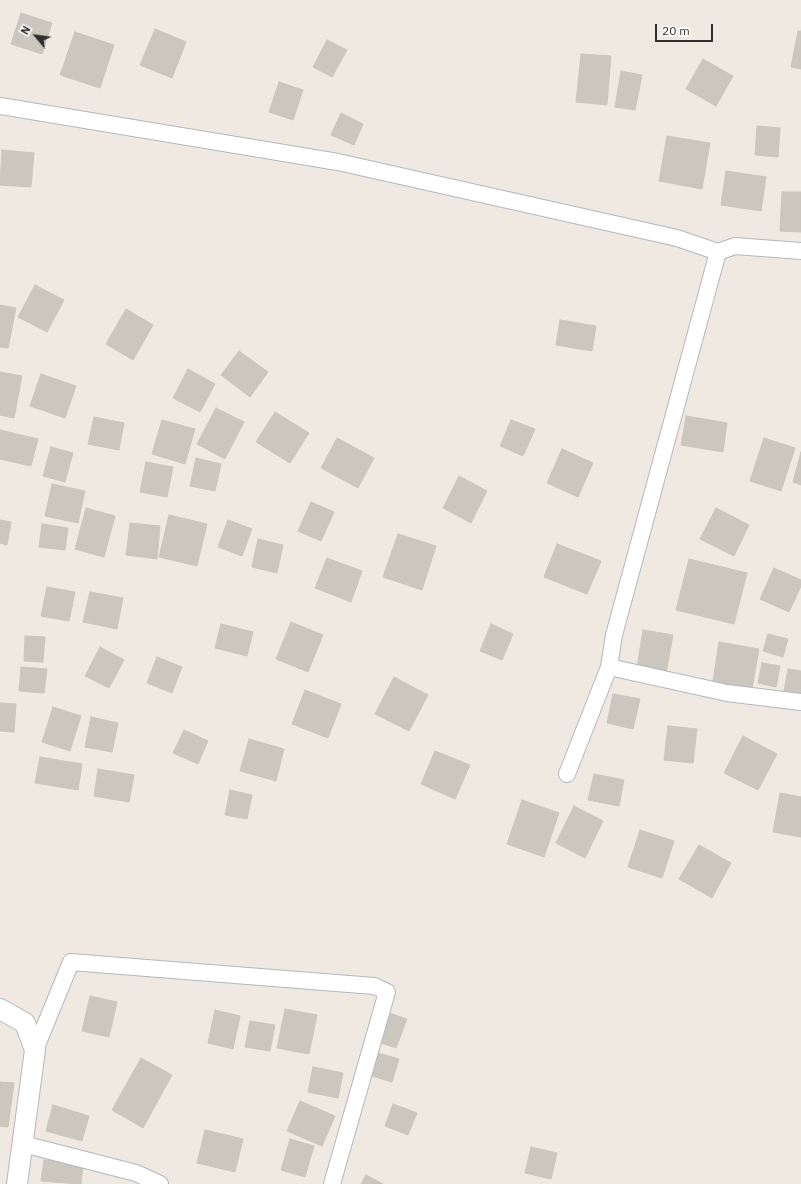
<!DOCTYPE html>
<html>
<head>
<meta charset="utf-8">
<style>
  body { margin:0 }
  #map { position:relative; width:801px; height:1184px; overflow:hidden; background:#efe9e1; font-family:"IBM Plex Sans",sans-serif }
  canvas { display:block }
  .north { position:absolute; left:16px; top:16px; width:40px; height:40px; -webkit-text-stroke:3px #fff; paint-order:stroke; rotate:299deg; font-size:11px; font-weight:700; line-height:16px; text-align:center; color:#2e2e2e }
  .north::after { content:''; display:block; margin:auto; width:14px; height:18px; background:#2e2e2e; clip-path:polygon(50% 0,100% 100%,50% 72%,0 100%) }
  .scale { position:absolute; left:655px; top:24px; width:58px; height:18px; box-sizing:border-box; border:2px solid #2e2e2e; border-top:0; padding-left:5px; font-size:12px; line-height:14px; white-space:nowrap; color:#2e2e2e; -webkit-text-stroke:3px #fff; paint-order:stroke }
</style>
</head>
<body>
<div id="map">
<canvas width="801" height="1184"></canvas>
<div class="north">N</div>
<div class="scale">20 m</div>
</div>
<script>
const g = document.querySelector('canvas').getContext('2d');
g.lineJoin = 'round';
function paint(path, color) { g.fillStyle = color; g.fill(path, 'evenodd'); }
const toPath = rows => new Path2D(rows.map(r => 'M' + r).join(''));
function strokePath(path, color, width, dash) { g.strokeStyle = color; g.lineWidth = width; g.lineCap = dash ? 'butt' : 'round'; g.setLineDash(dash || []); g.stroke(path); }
const building = toPath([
  [21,13,52,23,42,54,11,44,21,13],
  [155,29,186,42,172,78,140,65,155,29],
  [798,31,801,31,801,69,791,67,798,31],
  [75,32,114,45,100,88,60,75,75,32],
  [327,40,347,50,332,77,313,67,327,40],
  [581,54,611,56,607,105,576,102,581,54],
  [703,59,733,76,716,106,686,89,703,59],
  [621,71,642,75,635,110,615,107,621,71],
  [279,82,303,90,293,120,269,112,279,82],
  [341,113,363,124,354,145,331,135,341,113],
  [757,126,780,128,778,157,755,155,757,126],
  [667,136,710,143,702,189,659,181,667,136],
  [2,150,34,153,31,187,0,185,2,150],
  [726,171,766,177,761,211,721,205,726,171],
  [782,192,801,192,801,232,780,231,782,192],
  [35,285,64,300,47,332,18,317,35,285],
  [0,305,16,308,8,348,0,347,0,305],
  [126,309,153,325,133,360,106,344,126,309],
  [560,320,596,326,592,351,556,345,560,320],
  [239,351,268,372,250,397,221,375,239,351],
  [188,369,215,384,200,412,173,398,188,369],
  [0,372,22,376,14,418,0,415,0,372],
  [41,374,76,386,65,418,30,406,41,374],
  [216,408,244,422,225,459,197,444,216,408],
  [275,412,309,433,290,463,256,442,275,412],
  [686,416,727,423,723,452,681,445,686,416],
  [94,417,124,423,119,450,88,444,94,417],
  [162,420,195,429,185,464,152,454,162,420],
  [511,420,535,429,523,456,500,446,511,420],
  [0,430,38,439,31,466,0,459,0,430],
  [337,438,374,458,358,488,321,468,337,438],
  [764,438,795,448,781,491,750,481,764,438],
  [51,447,73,453,65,482,43,476,51,447],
  [562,449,593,463,578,497,547,483,562,449],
  [801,452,801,485,793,482,801,452],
  [196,458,221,464,215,491,190,486,196,458],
  [146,462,173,467,167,497,140,492,146,462],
  [459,476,487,491,471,523,443,508,459,476],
  [52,484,85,491,78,523,45,516,52,484],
  [311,502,334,512,321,541,298,531,311,502],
  [86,508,115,516,104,557,75,549,86,508],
  [716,508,749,525,734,556,700,539,716,508],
  [169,515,207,524,197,566,159,557,169,515],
  [0,520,11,522,7,545,0,543,0,520],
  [228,520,252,529,242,556,218,547,228,520],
  [130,523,160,526,157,559,126,555,130,523],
  [42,524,68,528,65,550,39,547,42,524],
  [398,534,436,546,422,590,383,577,398,534],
  [258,539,283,545,277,573,252,567,258,539],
  [557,544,601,561,587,594,544,577,557,544],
  [327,558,362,571,351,602,315,588,327,558],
  [689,559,747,573,734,624,676,610,689,559],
  [774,568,801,580,801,586,789,612,760,599,774,568],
  [47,587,75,592,69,621,41,616,47,587],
  [90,592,123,598,117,629,83,622,90,592],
  [291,622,323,635,308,672,276,659,291,622],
  [221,624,253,632,247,656,215,648,221,624],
  [491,624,513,634,502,660,480,651,491,624],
  [643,630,673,635,666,673,637,668,643,630],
  [768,634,788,639,783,657,763,651,768,634],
  [25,636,45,637,43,662,24,661,25,636],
  [719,642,759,649,752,688,713,681,719,642],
  [100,647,124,660,109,688,85,676,100,647],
  [157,657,182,667,172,693,147,683,157,657],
  [762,663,780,666,776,687,758,683,762,663],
  [21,667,47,669,44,693,19,691,21,667],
  [788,669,801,671,801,693,784,691,788,669],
  [394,677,428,695,409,731,375,714,394,677],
  [305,690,341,704,328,738,292,724,305,690],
  [613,694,640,699,633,729,607,723,613,694],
  [0,703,16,704,14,732,0,731,0,703],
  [53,707,81,716,70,751,42,742,53,707],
  [91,717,118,723,112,752,85,747,91,717],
  [668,726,697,729,693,763,664,760,668,726],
  [184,730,208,741,198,764,173,753,184,730],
  [743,736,777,754,758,790,724,773,743,736],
  [249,739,284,749,276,781,240,771,249,739],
  [435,751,470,765,455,799,421,784,435,751],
  [40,757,82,764,78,790,35,783,40,757],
  [98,769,134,775,129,802,94,796,98,769],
  [594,774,624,780,619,806,588,800,594,774],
  [230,790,252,795,247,819,225,815,230,790],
  [780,793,801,797,801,837,773,832,780,793],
  [522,800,559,813,544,857,507,844,522,800],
  [574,806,603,821,585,858,556,843,574,806],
  [640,830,674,841,662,878,628,867,640,830],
  [699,845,731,863,712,898,679,879,699,845],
  [90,996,117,1002,109,1037,82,1031,90,996],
  [285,1009,317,1015,309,1054,277,1048,285,1009],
  [215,1010,240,1016,233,1049,208,1043,215,1010],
  [389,1013,407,1019,396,1048,378,1042,389,1013],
  [250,1021,275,1025,270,1051,245,1047,250,1021],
  [378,1053,399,1059,392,1082,372,1076,378,1053],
  [141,1058,172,1075,143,1128,112,1110,141,1058],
  [313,1067,343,1073,338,1098,308,1092,313,1067],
  [0,1082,14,1083,8,1127,0,1126,0,1082],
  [300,1101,335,1116,322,1146,287,1131,300,1101],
  [393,1104,417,1113,408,1135,385,1126,393,1104],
  [53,1105,89,1116,82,1141,46,1131,53,1105],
  [205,1130,243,1139,235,1172,197,1163,205,1130],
  [290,1139,314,1146,305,1177,281,1170,290,1139],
  [531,1147,557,1153,551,1179,525,1173,531,1147],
  [44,1160,83,1164,81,1184,41,1181,44,1160],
  [366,1175,383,1184,361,1184,366,1175]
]);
paint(building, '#cbc7bf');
strokePath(building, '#cbc5ba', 1);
const minor = toPath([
  [0,106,338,162,677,238,718,252,735,246,801,251],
  [609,667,727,693,801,702],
  [567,774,609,667,614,635,718,252],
  [35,1050,71,962,374,986,387,992,332,1184],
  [23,1144,136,1173,160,1184]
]);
const tertiary = toPath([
  [0,1009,25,1023,35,1050,17,1184]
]);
strokePath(minor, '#b4b7c1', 18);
strokePath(tertiary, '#b4b7c1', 22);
strokePath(minor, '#fff', 16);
strokePath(tertiary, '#fff', 20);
</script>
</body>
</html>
